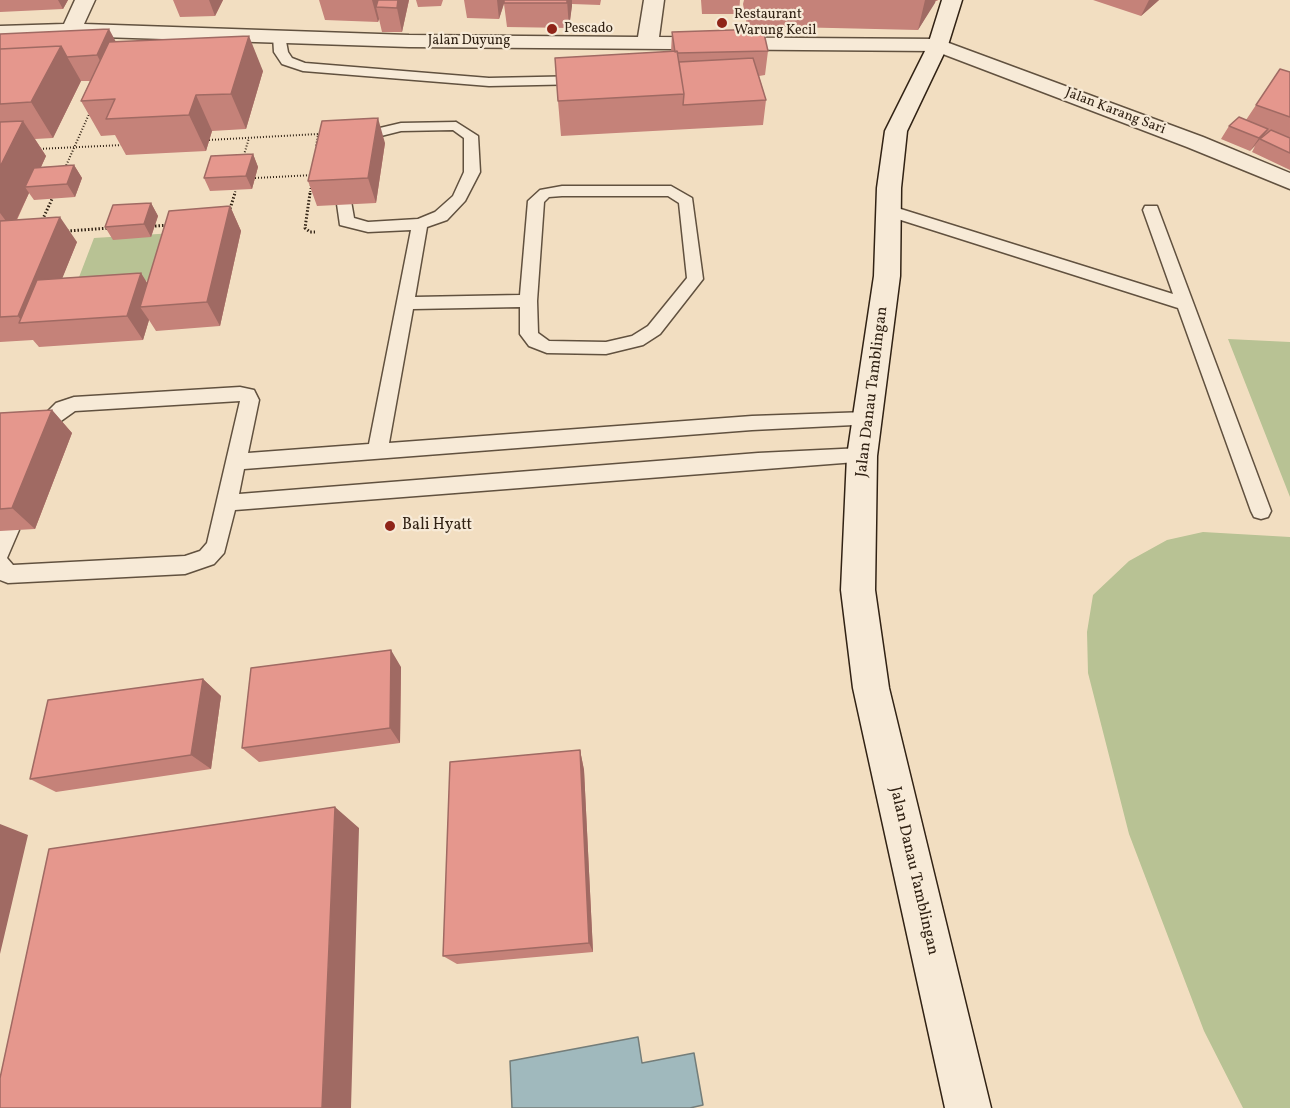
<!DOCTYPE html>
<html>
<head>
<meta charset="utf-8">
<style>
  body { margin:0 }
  canvas { display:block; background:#f2dec1 }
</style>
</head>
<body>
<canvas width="1290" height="1108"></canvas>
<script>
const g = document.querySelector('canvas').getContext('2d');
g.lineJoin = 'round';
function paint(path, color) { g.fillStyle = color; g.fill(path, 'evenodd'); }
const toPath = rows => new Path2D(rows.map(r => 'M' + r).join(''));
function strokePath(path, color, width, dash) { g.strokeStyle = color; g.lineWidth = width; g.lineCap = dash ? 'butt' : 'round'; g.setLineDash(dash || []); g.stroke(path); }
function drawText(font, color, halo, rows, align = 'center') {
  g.font = font + ' Vollkorn,serif'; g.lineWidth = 4.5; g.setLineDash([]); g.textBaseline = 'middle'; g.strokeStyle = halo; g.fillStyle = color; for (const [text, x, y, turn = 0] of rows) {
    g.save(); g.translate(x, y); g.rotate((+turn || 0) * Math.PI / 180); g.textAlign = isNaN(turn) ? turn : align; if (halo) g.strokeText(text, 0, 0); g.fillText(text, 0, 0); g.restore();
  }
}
paint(toPath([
  [174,233,159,280,76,285,94,238],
  [1228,339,1290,342,1290,497],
  [1203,532,1290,537,1290,1108,1243,1108,1204,1031,1129,834,1088,673,1087,632,1093,595,1129,561,1167,540]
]), '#b8c294');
const water = toPath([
  [638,1037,642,1063,694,1053,703,1105,690,1108,512,1108,510,1061,638,1037]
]);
paint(water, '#a0b9bd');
strokePath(water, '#747d79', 1.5);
const lane = toPath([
  [279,32,285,36,288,52,292,58,305,63,489,78,585,76,592,80,585,84,489,86,303,71,282,64,274,52,273,36,279,32],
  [456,122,478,136,480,172,465,201,447,220,427,227,415,297,520,295,528,201,540,190,562,186,671,186,692,198,703,279,660,334,643,345,606,354,547,353,529,346,520,334,520,307,413,309,389,443,752,416,867,412,874,414,876,419,874,424,752,430,244,469,239,494,758,453,862,448,869,451,872,456,869,461,235,510,224,553,214,564,185,574,8,583,0,580,0,527,2,524,9,521,16,524,19,530,7,558,13,565,185,556,200,551,207,543,240,401,75,411,61,421,53,439,46,441,39,439,36,434,47,412,56,403,74,397,240,387,254,390,259,400,248,453,369,444,411,230,368,232,340,225,337,204,345,199,351,201,354,218,368,222,418,219,435,212,453,196,464,172,464,138,453,130,401,131,377,137,357,148,350,144,367,131,401,123,456,122],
  [562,196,668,196,679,203,687,278,648,326,632,336,606,342,549,341,538,333,537,301,544,202,549,197,562,196],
  [888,205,1173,294,1143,210,1145,206,1157,206,1271,511,1268,517,1261,519,1254,517,1251,511,1178,308,882,214,880,210,882,206,888,205]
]);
const street = toPath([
  [75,0,95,0,84,24,409,35,638,37,644,0,664,0,659,37,938,39,1203,137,1290,173,1290,189,1187,147,935,51,409,47,71,36,0,38,0,26,64,24,75,0]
]);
const secondary = toPath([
  [942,0,962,0,948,45,907,131,901,188,900,276,877,456,875,590,889,688,991,1108,945,1108,853,688,841,590,847,456,874,276,877,188,885,131,928,45,942,0]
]);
strokePath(lane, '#61513f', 3);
strokePath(street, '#61513f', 3);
strokePath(secondary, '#312214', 3);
strokePath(toPath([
  [209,140,318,134,316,147],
  [37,149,123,145],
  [243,158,249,138],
  [65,168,90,112],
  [255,178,314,175],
  [234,195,236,190],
  [310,195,311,184]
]), '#312214', 2, [1, 2]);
strokePath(toPath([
  [310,193,305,228,310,232,315,232],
  [229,212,235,193],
  [41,223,52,199],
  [155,226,169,225],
  [67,231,110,228]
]), '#312214', 3, [1.5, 2]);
paint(lane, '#f7ead7');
paint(street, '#f7ead7');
paint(secondary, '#f7ead7');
paint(toPath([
  [0,0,68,0,63,9,0,12],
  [173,0,223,0,215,16,180,17],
  [319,0,409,0,402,32,382,32,379,19,378,22,325,20],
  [416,0,443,0,441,6,418,7],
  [464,0,601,0,600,5,572,4,569,28,507,27,504,4,499,19,467,18],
  [701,0,740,0,739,14,702,14],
  [744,0,938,0,937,1,935,1,918,30,747,26,743,4],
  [1093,0,1159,0,1141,16],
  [672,32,768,51,765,75,759,76,766,100,763,125,561,136,558,101,671,52],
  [0,34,116,42,263,71,246,129,212,131,206,151,126,155,115,135,101,136,81,101,90,81,81,81,53,138,35,139,46,156,41,167,74,165,82,178,75,197,34,200,29,193,17,220,77,242,62,278,141,273,147,284,230,206,241,231,220,326,156,331,149,320,143,340,39,347,33,340,0,342],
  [1290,72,1290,170,1252,152,1255,146,1250,151,1221,139,1229,126,1246,120,1256,105],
  [385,143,376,203,317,206,308,181],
  [253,154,258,167,252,189,210,191,204,178],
  [151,203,158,216,151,237,113,240,105,227],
  [52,410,72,433,35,529,0,531,0,413],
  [401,667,400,743,259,762,242,748],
  [203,679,221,696,211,769,56,792,30,779],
  [580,750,584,770,593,952,457,964,443,956]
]), '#c58279');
paint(toPath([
  [58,0,68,0,63,9],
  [209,0,223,0,215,16],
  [372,0,383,0,376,7,379,19,378,22],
  [398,0,409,0,402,32,397,8],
  [497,0,505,0,499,19],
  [567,0,572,0,572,6,569,28],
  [925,0,936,0,935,3,918,30],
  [1149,0,1159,0,1141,16],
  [109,29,122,53,110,80,97,55],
  [249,36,263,71,246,129,231,94],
  [61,46,81,81,53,138,31,102],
  [196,95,212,131,206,151,189,115],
  [378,118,385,143,376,203,368,178],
  [23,121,46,156,32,187,25,187,29,193,12,229,0,213,0,167],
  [1268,129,1261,139,1260,139,1250,151,1259,138],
  [253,154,258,167,252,189,246,176],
  [74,165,82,178,75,197,67,184],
  [151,203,158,216,151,237,144,224],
  [230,206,241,231,220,326,207,302],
  [60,217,77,242,45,321,23,323,18,316],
  [141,273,156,297,140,307,149,320,143,340,127,316],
  [52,410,72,433,35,529,12,508],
  [391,650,401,667,400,743,390,728],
  [203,679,221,696,211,769,191,755],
  [580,750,584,770,593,952,589,943],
  [335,807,359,828,351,1108,322,1108],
  [0,824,28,835,0,954]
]), '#a06a63');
const building = toPath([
  [378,0,398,0,397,8,376,7,378,0],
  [504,0,567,0,567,3,504,3,504,0],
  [109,29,97,55,67,57,61,46,0,49,0,34,109,29],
  [763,29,768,51,678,53,677,51,675,52,672,32,763,29],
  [249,36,231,94,196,95,189,115,106,119,115,99,81,101,109,42,249,36],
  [61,46,31,102,0,104,0,49,61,46],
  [677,51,684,94,558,101,555,58,677,51],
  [753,58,766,100,683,105,684,94,679,62,753,58],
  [1280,69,1290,72,1290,117,1256,105,1280,69],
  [1239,117,1268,129,1259,138,1229,126,1239,117],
  [378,118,368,178,308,181,322,121,378,118],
  [23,121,0,167,0,122,23,121],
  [1271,130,1290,138,1290,153,1260,139,1271,130],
  [253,154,246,176,204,178,211,156,253,154],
  [74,165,67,184,25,187,34,168,74,165],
  [151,203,144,224,105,227,113,205,151,203],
  [230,206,207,302,140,307,169,211,230,206],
  [60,217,18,316,0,317,0,221,60,217],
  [141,273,127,316,19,323,37,280,141,273],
  [52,410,12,508,0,509,0,413,52,410],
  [391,650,390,728,242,748,251,668,391,650],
  [203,679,191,755,30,779,48,700,203,679],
  [580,750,589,943,443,956,450,762,580,750],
  [335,807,322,1108,0,1108,0,1078,49,849,335,807]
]);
paint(building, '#e5978d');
strokePath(building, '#a06a63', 1.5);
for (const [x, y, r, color] of [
  [722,23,6,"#8f2418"],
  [552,29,6,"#8f2418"],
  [390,526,6,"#8f2418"]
]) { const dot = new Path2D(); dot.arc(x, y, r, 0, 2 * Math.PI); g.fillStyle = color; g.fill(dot); strokePath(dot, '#f7ead7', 2); }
drawText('14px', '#312214', '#f7ead7', [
  ["Restaurant",734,15],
  ["Warung Kecil",734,31],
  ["Pescado",564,29]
], 'left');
drawText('14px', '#312214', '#f7ead7', [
  ["Jalan Duyung",469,41],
  ["Jalan Karang Sari",1115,112,21]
]);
drawText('16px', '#312214', '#f7ead7', [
  ["Jalan Danau Tamblingan",873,392,-83],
  ["Jalan Danau Tamblingan",913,871,77]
]);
drawText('16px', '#312214', '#f7ead7', [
  ["Bali Hyatt",402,526]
], 'left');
</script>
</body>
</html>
